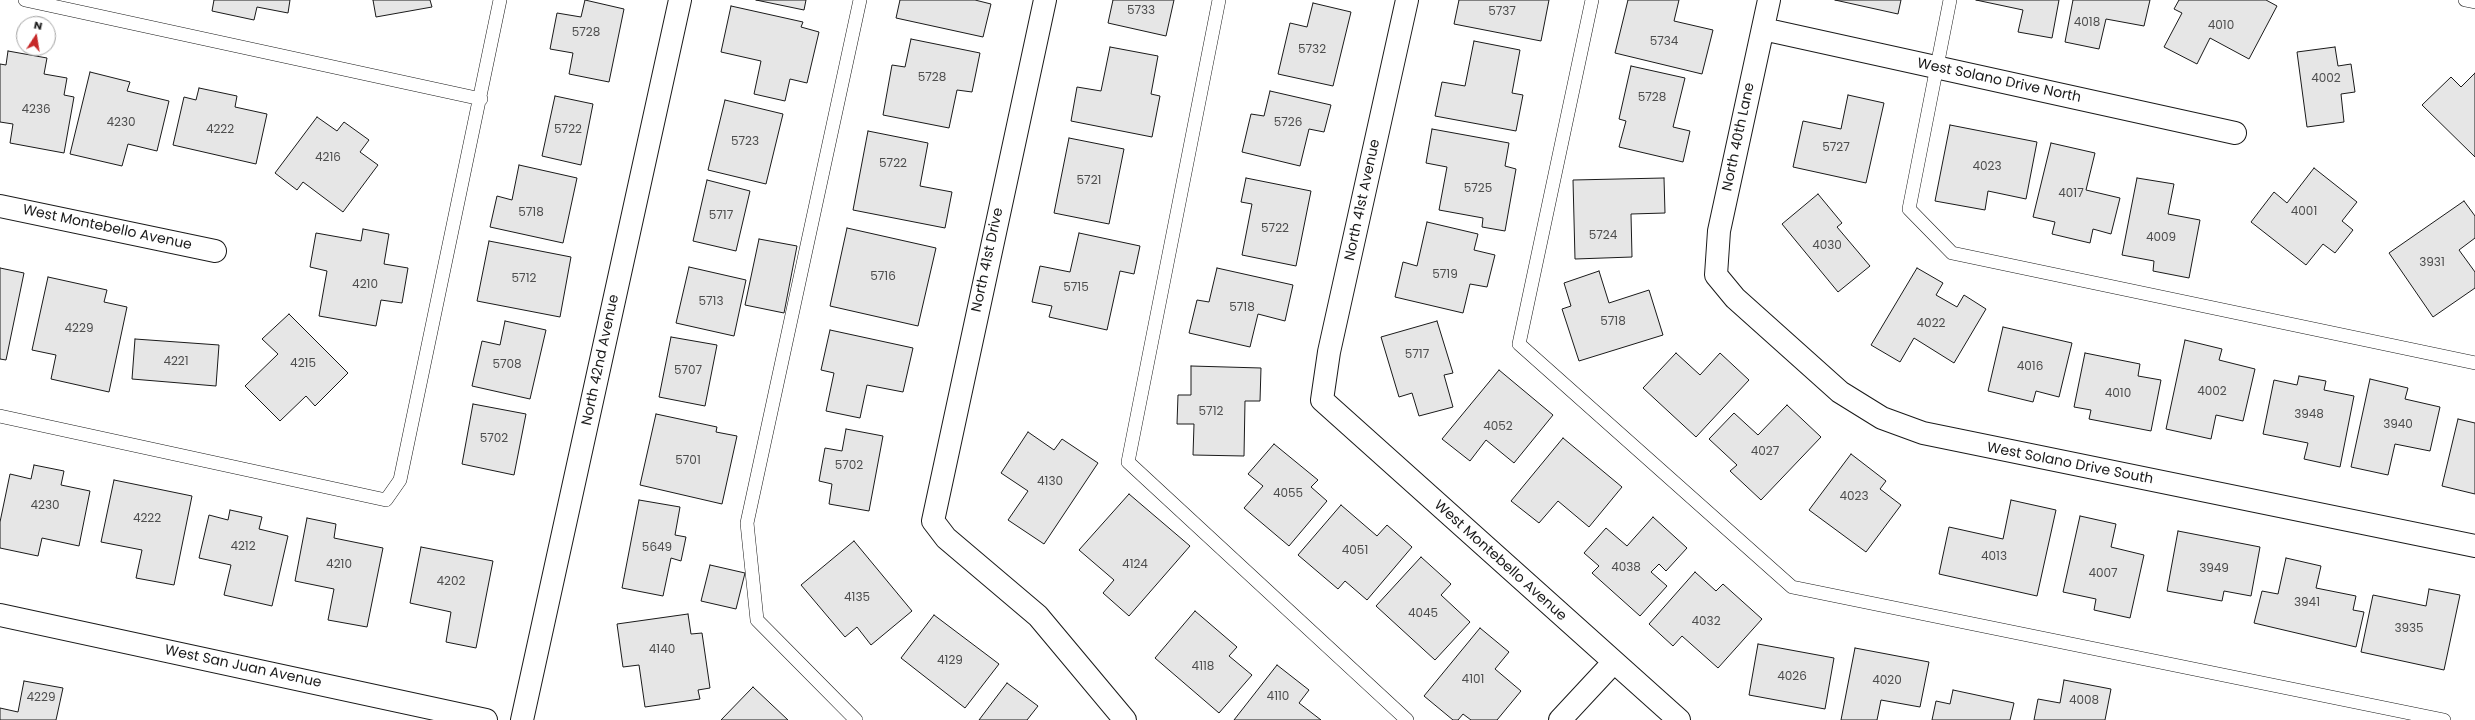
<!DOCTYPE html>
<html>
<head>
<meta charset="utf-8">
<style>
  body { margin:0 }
  #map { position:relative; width:2475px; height:720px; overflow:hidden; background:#fff; font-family:Poppins,sans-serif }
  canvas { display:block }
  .north { position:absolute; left:16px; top:16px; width:40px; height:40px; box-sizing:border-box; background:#fff; border:1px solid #a3a3a3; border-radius:50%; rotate:12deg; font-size:11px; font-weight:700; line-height:16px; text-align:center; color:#1a1a1a }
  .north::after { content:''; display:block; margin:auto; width:14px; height:18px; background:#c62828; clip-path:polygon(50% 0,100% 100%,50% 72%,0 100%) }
</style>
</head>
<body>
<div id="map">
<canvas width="2475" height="720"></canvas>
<div class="north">N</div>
</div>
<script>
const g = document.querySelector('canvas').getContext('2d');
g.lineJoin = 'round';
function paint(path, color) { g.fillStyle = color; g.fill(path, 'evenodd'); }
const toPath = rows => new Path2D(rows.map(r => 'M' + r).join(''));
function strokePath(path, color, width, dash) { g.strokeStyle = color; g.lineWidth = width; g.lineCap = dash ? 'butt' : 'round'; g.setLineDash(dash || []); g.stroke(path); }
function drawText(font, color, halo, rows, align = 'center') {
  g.font = font + ' Poppins,sans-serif'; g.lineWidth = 3; g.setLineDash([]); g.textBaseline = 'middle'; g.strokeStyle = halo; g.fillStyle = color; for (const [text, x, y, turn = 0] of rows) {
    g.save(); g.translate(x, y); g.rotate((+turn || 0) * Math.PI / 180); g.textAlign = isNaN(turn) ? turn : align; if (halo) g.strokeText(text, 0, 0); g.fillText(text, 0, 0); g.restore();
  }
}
const building = toPath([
  [214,0,290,0,288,13,257,7,254,20,212,11,214,0],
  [373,0,430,0,432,7,376,17,373,0],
  [585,0,624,9,609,82,569,74,573,53,550,49,557,13,581,17,585,0],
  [756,0,806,0,804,10,756,0],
  [900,0,975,0,991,4,983,37,896,18,900,0],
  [1113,0,1174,0,1166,36,1108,23,1113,0],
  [1459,0,1549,0,1541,41,1454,24,1459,0],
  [1628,0,1679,0,1674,21,1713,30,1702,74,1615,53,1628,0],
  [1835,0,1901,0,1898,14,1835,0],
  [1976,0,2059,0,2052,38,2018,32,2023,10,1976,0],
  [2073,0,2150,0,2144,26,2106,19,2099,49,2065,42,2073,0],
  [2179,0,2266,0,2277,6,2249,59,2210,38,2197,64,2164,47,2182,13,2174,9,2179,0],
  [1313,3,1351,12,1333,86,1278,74,1290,23,1307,27,1313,3],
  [731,6,803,22,801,27,819,32,807,83,790,79,785,101,754,94,761,61,721,52,731,6],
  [911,39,980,53,972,92,957,90,949,128,883,115,892,65,905,67,911,39],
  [1474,41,1520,50,1512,93,1523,95,1516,131,1435,116,1442,82,1465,86,1474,41],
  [1110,47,1158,56,1151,94,1160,96,1152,137,1071,121,1077,87,1101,91,1110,47],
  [2335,47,2338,66,2351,64,2355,92,2341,94,2344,122,2307,127,2297,52,2335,47],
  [8,51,47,58,44,74,67,78,64,95,74,97,64,153,10,143,13,124,0,122,0,64,6,65,8,51],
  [1631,66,1685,78,1673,127,1690,131,1683,162,1619,147,1626,121,1619,119,1631,66],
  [90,72,130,82,127,91,169,101,157,151,128,144,122,166,70,154,90,72],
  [2475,73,2475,157,2422,105,2451,77,2461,87,2475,73],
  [199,88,237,96,235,107,267,114,256,164,173,145,184,97,196,100,199,88],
  [1270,91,1331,105,1324,132,1309,129,1300,166,1242,152,1251,114,1264,116,1270,91],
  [1848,95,1884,103,1866,183,1793,167,1803,121,1841,129,1848,95],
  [555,96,593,104,581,165,542,156,555,96],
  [725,100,783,114,766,184,708,170,725,100],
  [317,117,337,131,344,122,369,140,360,152,378,165,343,212,303,182,297,190,275,173,317,117],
  [1950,125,2037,142,2026,199,1988,191,1985,210,1935,201,1950,125],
  [1432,129,1509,143,1505,166,1516,169,1505,231,1482,227,1483,218,1439,210,1447,167,1426,163,1432,129],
  [868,131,928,143,920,186,952,192,945,228,853,210,868,131],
  [1069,138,1124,149,1109,224,1054,213,1069,138],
  [2051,143,2095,153,2086,190,2120,198,2111,234,2093,229,2090,243,2052,234,2055,222,2033,217,2051,143],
  [519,165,577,178,563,243,490,227,497,196,512,200,519,165],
  [2314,168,2357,202,2342,221,2353,230,2335,253,2323,244,2306,265,2251,222,2274,192,2287,203,2314,168],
  [1246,178,1311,191,1296,266,1242,255,1252,204,1241,202,1246,178],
  [1664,178,1665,213,1631,214,1632,257,1575,259,1573,180,1664,178],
  [2137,178,2174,184,2168,214,2200,220,2189,278,2153,271,2154,261,2122,255,2137,178],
  [707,180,750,191,736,251,693,241,707,180],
  [1818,194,1842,223,1837,227,1870,266,1838,292,1782,224,1818,194],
  [2464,201,2475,216,2475,238,2459,250,2475,272,2475,288,2433,317,2389,253,2464,201],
  [1427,222,1478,234,1474,250,1495,255,1487,287,1470,284,1463,313,1395,297,1403,262,1417,266,1427,222],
  [847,228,936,248,918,326,830,306,847,228],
  [363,229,389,234,384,264,408,268,402,303,381,300,376,326,319,316,327,271,310,267,316,233,361,241,363,229],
  [1079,233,1140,246,1134,274,1120,271,1107,330,1049,317,1052,306,1032,302,1040,266,1070,272,1079,233],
  [759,239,797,246,784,313,745,305,759,239],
  [489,241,571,257,560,317,477,301,489,241],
  [689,267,746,280,734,336,676,323,689,267],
  [0,268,24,273,6,360,0,359,0,268],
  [1217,268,1293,285,1285,321,1258,314,1250,347,1189,333,1197,300,1209,302,1217,268],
  [1917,268,1943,283,1936,295,1957,307,1964,295,1986,309,1954,363,1914,338,1900,362,1871,345,1917,268],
  [1599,271,1609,303,1649,290,1663,335,1579,361,1562,309,1571,306,1564,283,1599,271],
  [48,277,107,290,104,302,127,307,109,392,51,379,56,355,32,350,48,277],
  [289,314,348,373,315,406,306,396,280,421,245,386,278,354,262,339,289,314],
  [505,321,546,330,530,399,472,386,482,341,500,345,505,321],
  [1437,321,1453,373,1444,375,1453,407,1419,416,1412,393,1399,397,1381,337,1437,321],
  [2003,327,2072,343,2059,397,2036,391,2033,402,1988,391,2003,327],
  [830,330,913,348,903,392,867,385,860,418,826,411,834,373,821,370,830,330],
  [671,337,717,345,705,406,659,397,671,337],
  [135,339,219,345,216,386,132,379,135,339],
  [2185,340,2222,349,2219,360,2255,369,2243,421,2216,415,2211,439,2166,429,2185,340],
  [1676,353,1700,375,1720,353,1749,380,1696,437,1643,388,1676,353],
  [2085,353,2140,364,2138,376,2161,380,2151,431,2089,419,2091,410,2074,407,2085,353],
  [1191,366,1261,368,1260,401,1245,401,1244,456,1193,455,1194,424,1177,424,1178,395,1191,395,1191,366],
  [1499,370,1553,415,1514,463,1486,440,1470,461,1442,439,1499,370],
  [2299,376,2326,381,2324,390,2354,396,2340,467,2304,459,2308,443,2263,434,2274,380,2297,385,2299,376],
  [2370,379,2408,388,2405,399,2440,407,2430,451,2395,444,2388,475,2351,467,2370,379],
  [473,404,526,414,514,475,462,464,473,404],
  [1787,405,1821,437,1761,500,1730,471,1737,465,1709,439,1734,413,1758,435,1787,405],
  [656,414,717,427,716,432,737,436,722,504,640,485,656,414],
  [2458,419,2475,423,2475,494,2442,486,2458,419],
  [846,429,883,436,869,511,829,504,832,484,819,481,825,448,842,451,846,429],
  [1028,432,1054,450,1062,439,1098,463,1044,544,1008,520,1028,491,1001,473,1028,432],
  [1563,438,1622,487,1589,527,1558,501,1539,523,1511,501,1563,438],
  [1274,444,1318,480,1311,487,1327,501,1289,546,1244,508,1263,486,1248,474,1274,444],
  [1851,454,1886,481,1880,489,1901,505,1866,552,1809,510,1851,454],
  [34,465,64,471,61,485,90,491,79,546,42,538,38,556,0,548,0,522,10,474,31,479,34,465],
  [114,480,192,496,174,585,136,578,142,550,101,542,114,480],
  [1129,494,1190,546,1129,616,1103,593,1114,580,1079,550,1129,494],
  [639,500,680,507,675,535,686,537,681,561,671,558,663,596,622,588,639,500],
  [2011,500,2056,510,2037,596,1939,574,1949,527,2003,539,2011,500],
  [1341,505,1377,536,1387,525,1412,547,1367,600,1345,581,1338,589,1298,555,1341,505],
  [230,510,262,517,259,529,288,536,272,606,224,595,231,565,199,558,209,515,228,520,230,510],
  [2080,516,2116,524,2111,547,2144,555,2130,618,2094,610,2096,599,2063,592,2080,516],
  [1653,517,1687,548,1666,571,1659,564,1651,572,1667,586,1640,616,1592,573,1599,566,1584,553,1606,528,1627,546,1653,517],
  [307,518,336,524,334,538,383,548,367,627,328,620,334,589,295,581,307,518],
  [2178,531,2260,547,2251,596,2224,591,2222,601,2167,591,2178,531],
  [854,541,912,611,871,645,857,627,845,637,801,585,854,541],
  [421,547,493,561,476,648,446,642,451,612,410,603,421,547],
  [1421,557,1451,584,1441,595,1470,622,1435,660,1376,606,1421,557],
  [2286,558,2321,566,2316,588,2356,596,2353,610,2364,612,2356,647,2254,623,2262,591,2278,594,2286,558],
  [710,565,745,573,736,609,701,601,710,565],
  [1695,572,1716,591,1723,584,1762,619,1718,668,1682,636,1673,646,1649,624,1695,572],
  [2429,589,2460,595,2444,670,2361,652,2373,595,2426,606,2429,589],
  [1195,611,1237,647,1229,656,1252,675,1219,713,1155,658,1195,611],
  [688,614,691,634,702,633,710,688,698,690,700,699,645,707,639,665,623,667,617,624,688,614],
  [934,615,999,664,965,708,901,658,934,615],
  [1480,628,1509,652,1495,669,1521,691,1497,720,1471,720,1463,714,1458,720,1453,720,1424,696,1480,628],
  [1758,644,1834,658,1825,709,1749,695,1758,644],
  [1855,648,1929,662,1920,707,1881,700,1877,720,1841,720,1855,648],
  [1277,665,1309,690,1299,703,1321,720,1234,720,1277,665],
  [2064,680,2111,689,2105,720,2034,720,2038,699,2060,703,2064,680],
  [24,681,63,688,56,720,0,720,0,708,18,712,24,681],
  [1007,683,1038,706,1027,720,979,720,1007,683],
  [753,687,788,720,721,720,753,687],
  [1953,690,2014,703,2010,720,1932,720,1936,701,1950,704,1953,690]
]);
paint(building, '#e6e6e6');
strokePath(building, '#1a1a1a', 1);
const service = toPath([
  [25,0,481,99],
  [1219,0,1128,462,1407,720],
  [1592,0,1519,344,1792,587,2444,720],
  [1950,0,1909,209,1952,253,2475,363],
  [2465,0,2475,2],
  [0,416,386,500,400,480,500,0],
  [856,720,757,620,747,523,860,0]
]);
const minor = toPath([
  [1045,0,933,521,946,538,1038,616,1125,720],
  [1407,0,1329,352,1322,400,1679,720],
  [1769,0,1719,231,1716,275,1735,298,1840,392,1882,418,1923,433,2475,546],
  [1763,29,2235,133],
  [0,206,215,251],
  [0,615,486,720],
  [522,720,680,0],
  [1560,720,1613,663]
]);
strokePath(service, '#1a1a1a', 14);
strokePath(minor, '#1a1a1a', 24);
strokePath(service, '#fff', 13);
strokePath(minor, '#fff', 22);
drawText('12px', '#4d4d4d', null, [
  ["5733",1141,11],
  ["5737",1502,12],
  ["4018",2087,23],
  ["4010",2221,26],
  ["5728",586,33],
  ["5734",1664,42],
  ["5732",1312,50],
  ["5728",932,78],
  ["4002",2326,79],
  ["5728",1652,98],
  ["4236",36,110],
  ["4230",121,123],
  ["5726",1288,123],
  ["4222",220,130],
  ["5722",568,130],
  ["5723",745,142],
  ["5727",1836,148],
  ["4216",328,158],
  ["5722",893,164],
  ["4023",1987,167],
  ["5721",1089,181],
  ["5725",1478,189],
  ["4017",2071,194],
  ["4001",2304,212],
  ["5718",531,213],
  ["5717",721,216],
  ["5722",1275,229],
  ["5724",1603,236],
  ["4009",2161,238],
  ["4030",1827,246],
  ["3931",2432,263],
  ["5719",1445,275],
  ["5716",883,277],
  ["5712",524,279],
  ["4210",365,285],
  ["5715",1076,288],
  ["5713",711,302],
  ["5718",1242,308],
  ["5718",1613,322],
  ["4022",1931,324],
  ["4229",79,329],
  ["5717",1417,355],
  ["4221",176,362],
  ["4215",303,364],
  ["5708",507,365],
  ["4016",2030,367],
  ["5707",688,371],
  ["4002",2212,392],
  ["4010",2118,394],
  ["5712",1211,412],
  ["3948",2309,415],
  ["3940",2398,425],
  ["4052",1498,427],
  ["5702",494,439],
  ["4027",1765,452],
  ["5701",688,461],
  ["5702",849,466],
  ["4130",1050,482],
  ["4055",1288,494],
  ["4023",1854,497],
  ["4230",45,506],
  ["4222",147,519],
  ["4212",243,547],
  ["5649",657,548],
  ["4051",1355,551],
  ["4013",1994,557],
  ["4210",339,565],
  ["4124",1135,565],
  ["4038",1626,568],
  ["3949",2214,569],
  ["4007",2103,574],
  ["4202",451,582],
  ["4135",857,598],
  ["3941",2307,603],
  ["4045",1423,614],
  ["4032",1706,622],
  ["3935",2409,629],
  ["4140",662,650],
  ["4129",950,661],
  ["4118",1203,667],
  ["4026",1792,677],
  ["4101",1473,680],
  ["4020",1887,681],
  ["4110",1278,697],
  ["4229",41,698],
  ["4008",2084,701]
]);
drawText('14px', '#1a1a1a', '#fff', [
  ["West Solano Drive North",1999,81,12],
  ["North 40th Lane",1739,137,-78],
  ["North 41st Avenue",1363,200,-78],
  ["West Montebello Avenue",107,228,12],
  ["North 41st Drive",988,260,-78],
  ["North 42nd Avenue",601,360,-78],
  ["West Solano Drive South",2070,464,11],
  ["West Montebello Avenue",1500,561,42],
  ["West San Juan Avenue",243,667,12]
]);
</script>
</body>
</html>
